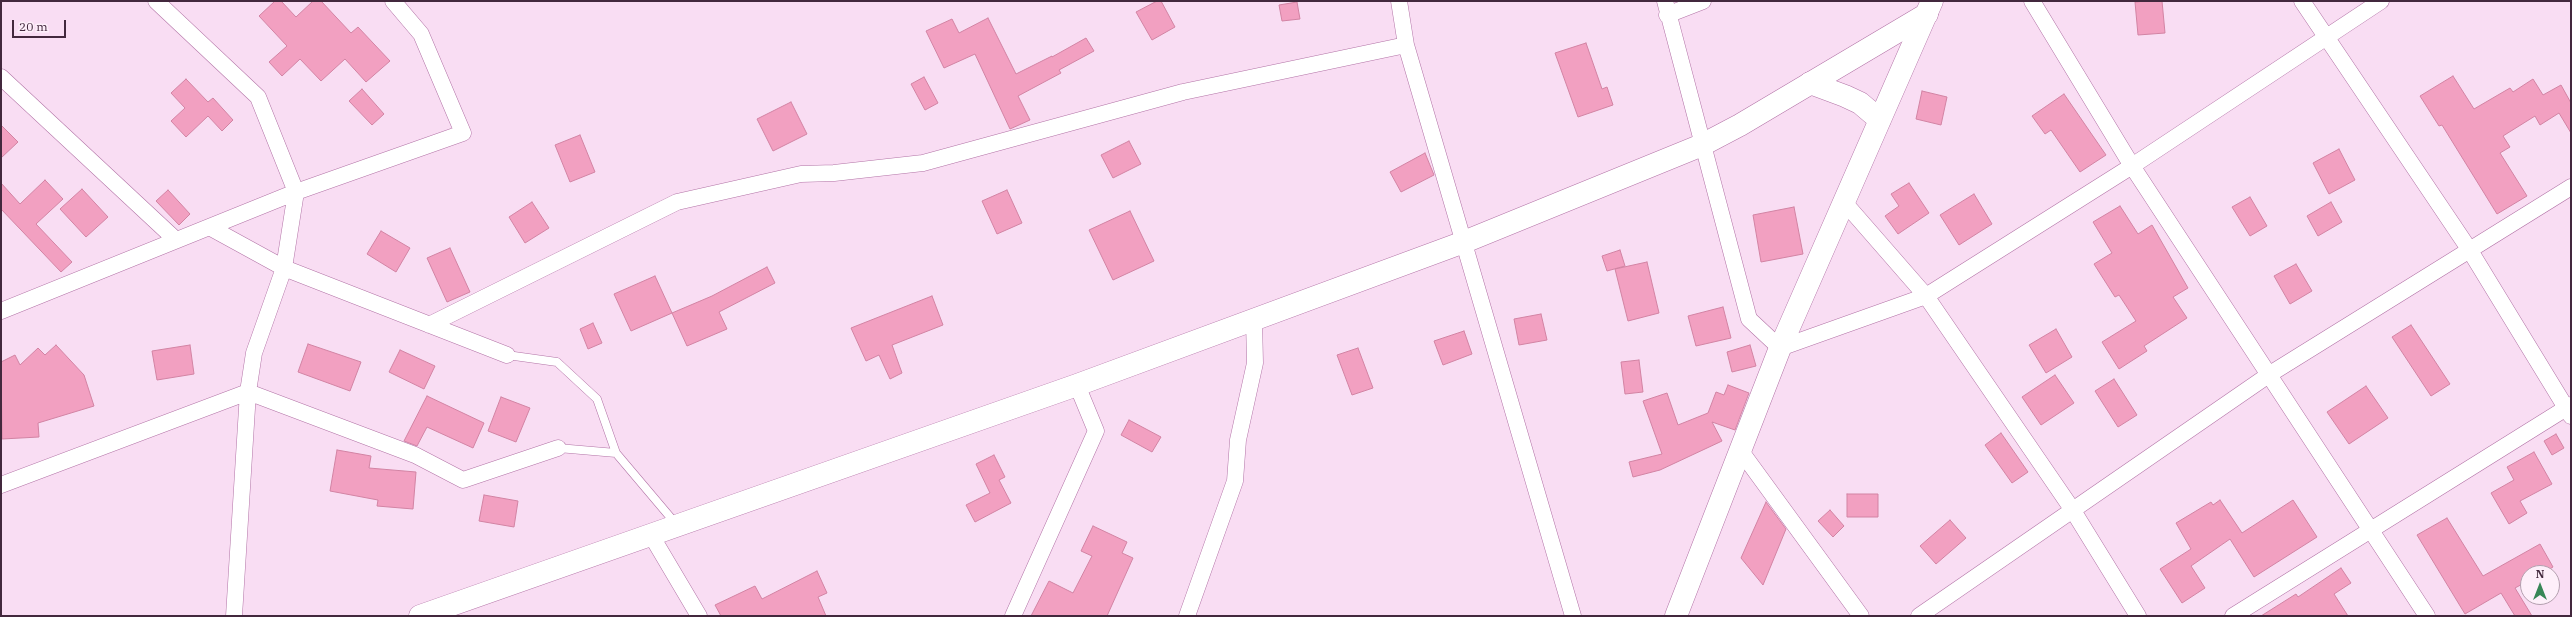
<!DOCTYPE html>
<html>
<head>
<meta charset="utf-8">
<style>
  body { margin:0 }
  #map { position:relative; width:2572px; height:617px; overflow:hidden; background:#f9ddf3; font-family:"IBM Plex Serif",serif }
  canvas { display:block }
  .frame { position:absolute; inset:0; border:2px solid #43283d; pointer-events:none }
  .north { position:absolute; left:2520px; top:565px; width:40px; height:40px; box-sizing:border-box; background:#feeffa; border:1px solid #b39fae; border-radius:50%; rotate:0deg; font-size:11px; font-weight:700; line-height:16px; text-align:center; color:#43283d }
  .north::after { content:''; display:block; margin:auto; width:14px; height:18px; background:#388757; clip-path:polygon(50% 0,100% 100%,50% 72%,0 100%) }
  .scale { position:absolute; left:12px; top:20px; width:54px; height:18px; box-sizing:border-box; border:2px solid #43283d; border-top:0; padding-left:5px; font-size:12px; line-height:14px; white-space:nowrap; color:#43283d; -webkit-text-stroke:3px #feeffa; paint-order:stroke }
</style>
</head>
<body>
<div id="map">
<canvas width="2572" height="617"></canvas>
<div class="frame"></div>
<div class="north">N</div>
<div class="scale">20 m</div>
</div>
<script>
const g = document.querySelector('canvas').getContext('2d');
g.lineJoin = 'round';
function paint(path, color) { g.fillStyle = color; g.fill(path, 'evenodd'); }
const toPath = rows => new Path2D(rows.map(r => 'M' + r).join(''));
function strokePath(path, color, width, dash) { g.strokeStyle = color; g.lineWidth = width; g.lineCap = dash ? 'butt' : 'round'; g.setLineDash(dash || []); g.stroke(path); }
const building = toPath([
  [275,1,281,1,296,17,313,1,321,1,351,33,358,27,390,61,366,82,345,59,321,81,300,59,282,76,269,62,287,46,259,16,275,1],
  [1157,1,1161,1,1175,27,1152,40,1136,12,1157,1],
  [2146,1,2162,1,2165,33,2138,35,2135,2,2146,1],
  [1297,2,1300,19,1282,21,1279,5,1297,2],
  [988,18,1016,74,1052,56,1052,57,1086,38,1094,51,1059,70,1061,73,1018,96,1030,120,1010,129,975,54,944,68,926,31,952,19,959,33,988,18],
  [1586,43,1602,89,1607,87,1613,105,1578,117,1555,53,1586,43],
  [2453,76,2474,109,2510,88,2513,92,2533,79,2543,95,2561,85,2571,103,2571,133,2559,113,2540,125,2535,116,2503,136,2510,147,2500,153,2527,196,2497,214,2442,125,2439,126,2420,96,2453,76],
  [924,77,938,103,925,110,911,84,924,77],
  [186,79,208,102,213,98,233,120,222,131,208,116,186,137,171,121,185,108,171,93,186,79],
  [362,89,384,114,372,125,349,101,362,89],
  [1922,91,1947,97,1941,125,1916,119,1922,91],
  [2064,94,2106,155,2080,172,2051,130,2045,134,2032,116,2064,94],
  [791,102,807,134,773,151,757,119,791,102],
  [1,125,18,142,1,158,1,125],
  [580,135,595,172,570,182,555,145,580,135],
  [1129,141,1141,164,1113,178,1101,155,1129,141],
  [2339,149,2355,180,2329,194,2313,163,2339,149],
  [1425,153,1434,175,1401,192,1390,172,1425,153],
  [45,180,63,199,36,224,72,262,61,272,1,209,1,183,20,204,45,180],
  [1909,183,1929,213,1898,234,1885,216,1899,206,1891,194,1909,183],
  [82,189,108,217,86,237,60,209,82,189],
  [168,190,190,214,179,225,156,201,168,190],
  [1007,190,1022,223,997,234,982,201,1007,190],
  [1974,194,1992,224,1959,245,1940,215,1974,194],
  [2250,197,2267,226,2250,236,2232,207,2250,197],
  [532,202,549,228,525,243,509,217,532,202],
  [2331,202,2342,222,2318,236,2307,216,2331,202],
  [2120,206,2138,234,2152,225,2188,288,2173,297,2187,318,2144,346,2147,351,2119,369,2102,342,2136,321,2119,295,2115,297,2094,264,2112,253,2093,222,2120,206],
  [1794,207,1803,254,1761,262,1753,215,1794,207],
  [1130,211,1154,261,1113,280,1089,230,1130,211],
  [381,231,410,248,396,272,367,254,381,231],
  [450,248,470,292,447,302,427,258,450,248],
  [1620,250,1625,266,1607,271,1602,256,1620,250],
  [1647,262,1659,313,1628,321,1615,269,1647,262],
  [2296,264,2312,291,2290,304,2274,276,2296,264],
  [767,267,775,283,719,312,727,329,687,346,672,313,712,296,767,267],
  [655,276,672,313,631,331,614,294,655,276],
  [932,296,943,325,892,345,902,373,890,379,879,355,866,361,851,328,932,296],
  [1723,307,1731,338,1696,346,1688,316,1723,307],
  [1541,314,1547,340,1519,345,1514,319,1541,314],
  [593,323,602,343,588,349,580,329,593,323],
  [2411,325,2450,384,2431,396,2392,337,2411,325],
  [2056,329,2072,357,2046,373,2029,345,2056,329],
  [1464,331,1472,354,1443,365,1434,341,1464,331],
  [308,344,361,362,350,391,298,372,308,344],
  [56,345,84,375,94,406,38,423,39,437,2,439,1,362,15,355,20,365,38,348,45,355,56,345],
  [190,345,194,374,157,380,152,351,190,345],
  [1750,345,1756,366,1732,372,1727,352,1750,345],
  [1358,348,1373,388,1352,395,1337,355,1358,348],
  [400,350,435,366,424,389,389,372,400,350],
  [1639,360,1643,392,1625,394,1621,362,1639,360],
  [2055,375,2074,403,2041,425,2022,397,2055,375],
  [2114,379,2137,415,2118,427,2095,391,2114,379],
  [1728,385,1749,393,1735,430,1712,422,1722,441,1660,470,1633,477,1629,462,1662,454,1643,401,1667,393,1678,425,1708,413,1716,392,1724,395,1728,385],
  [2366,386,2388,418,2349,444,2327,412,2366,386],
  [427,396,484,423,473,448,427,427,417,446,404,441,427,396],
  [501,397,530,408,516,442,488,431,501,397],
  [1129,420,1161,437,1152,452,1121,435,1129,420],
  [2001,433,2028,472,2012,483,1985,445,2001,433],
  [2556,434,2564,448,2552,455,2544,441,2556,434],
  [337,450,371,456,369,468,416,472,413,509,377,506,378,500,330,491,337,450],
  [2534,452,2552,484,2520,501,2527,513,2509,524,2491,493,2514,480,2507,467,2534,452],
  [994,455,1005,477,999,480,1011,503,975,522,966,505,990,493,976,464,994,455],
  [1847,494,1878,494,1878,517,1847,517,1847,494],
  [484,495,518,501,514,527,479,521,484,495],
  [2220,500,2242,533,2293,500,2317,537,2254,577,2230,539,2191,566,2205,588,2182,603,2160,569,2191,549,2176,523,2211,502,2213,505,2220,500],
  [1766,502,1786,529,1763,585,1741,558,1766,502],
  [1830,510,1844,526,1833,537,1818,521,1830,510],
  [2447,518,2483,576,2540,544,2553,567,2543,573,2528,573,2528,581,2515,588,2532,616,2515,616,2501,593,2465,614,2417,535,2447,518],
  [1950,520,1966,538,1936,564,1920,546,1950,520],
  [1093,526,1127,542,1122,553,1133,558,1107,616,1031,616,1049,581,1073,593,1092,556,1081,551,1093,526],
  [2341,568,2351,583,2334,594,2348,616,2261,616,2296,594,2298,597,2341,568],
  [817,571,827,593,818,597,826,616,721,616,715,605,755,586,762,599,817,571]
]);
paint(building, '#f2a0c1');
strokePath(building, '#d283a3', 1);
const lane = toPath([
  [507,355,557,362,597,399,616,453],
  [558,448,616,453,676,524]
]);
const street = toPath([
  [156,1,258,97,296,192,284,268,254,353,248,392,234,616],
  [1399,1,1406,45,1573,616],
  [1665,1,1749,319,1780,348,1926,296,2132,166,2381,1],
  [2032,1,2132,166,2427,616],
  [2302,1,2469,249,2571,416],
  [1667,15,1703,1],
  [1,77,176,240],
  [1844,202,1926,296,2072,509,2138,616],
  [211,228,284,268,507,355],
  [1,311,296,192,463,133,421,34,393,1],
  [429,325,677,202,801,174,834,173,923,163,1183,92,1406,45],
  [1740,450,1861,616],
  [1,485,248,392,415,455,463,480,558,448],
  [651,535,699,616],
  [1013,616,1096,431,1077,385],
  [1187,616,1235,481,1238,440,1255,363,1254,320],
  [1919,616,2270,374,2571,187],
  [2233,616,2571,405]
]);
const secondary = toPath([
  [420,616,1077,385,1464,242,1702,145,1740,125,1927,14]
]);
const highway = toPath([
  [1810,83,1845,96,1860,103,1880,120],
  [1676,616,1780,348,1932,1]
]);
strokePath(lane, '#b273a6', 9);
strokePath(street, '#b273a6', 17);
strokePath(secondary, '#b273a6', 23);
strokePath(highway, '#b273a6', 23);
strokePath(lane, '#fff', 8);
strokePath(street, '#fff', 16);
strokePath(secondary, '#fff', 22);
strokePath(highway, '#fff', 22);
</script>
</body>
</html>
